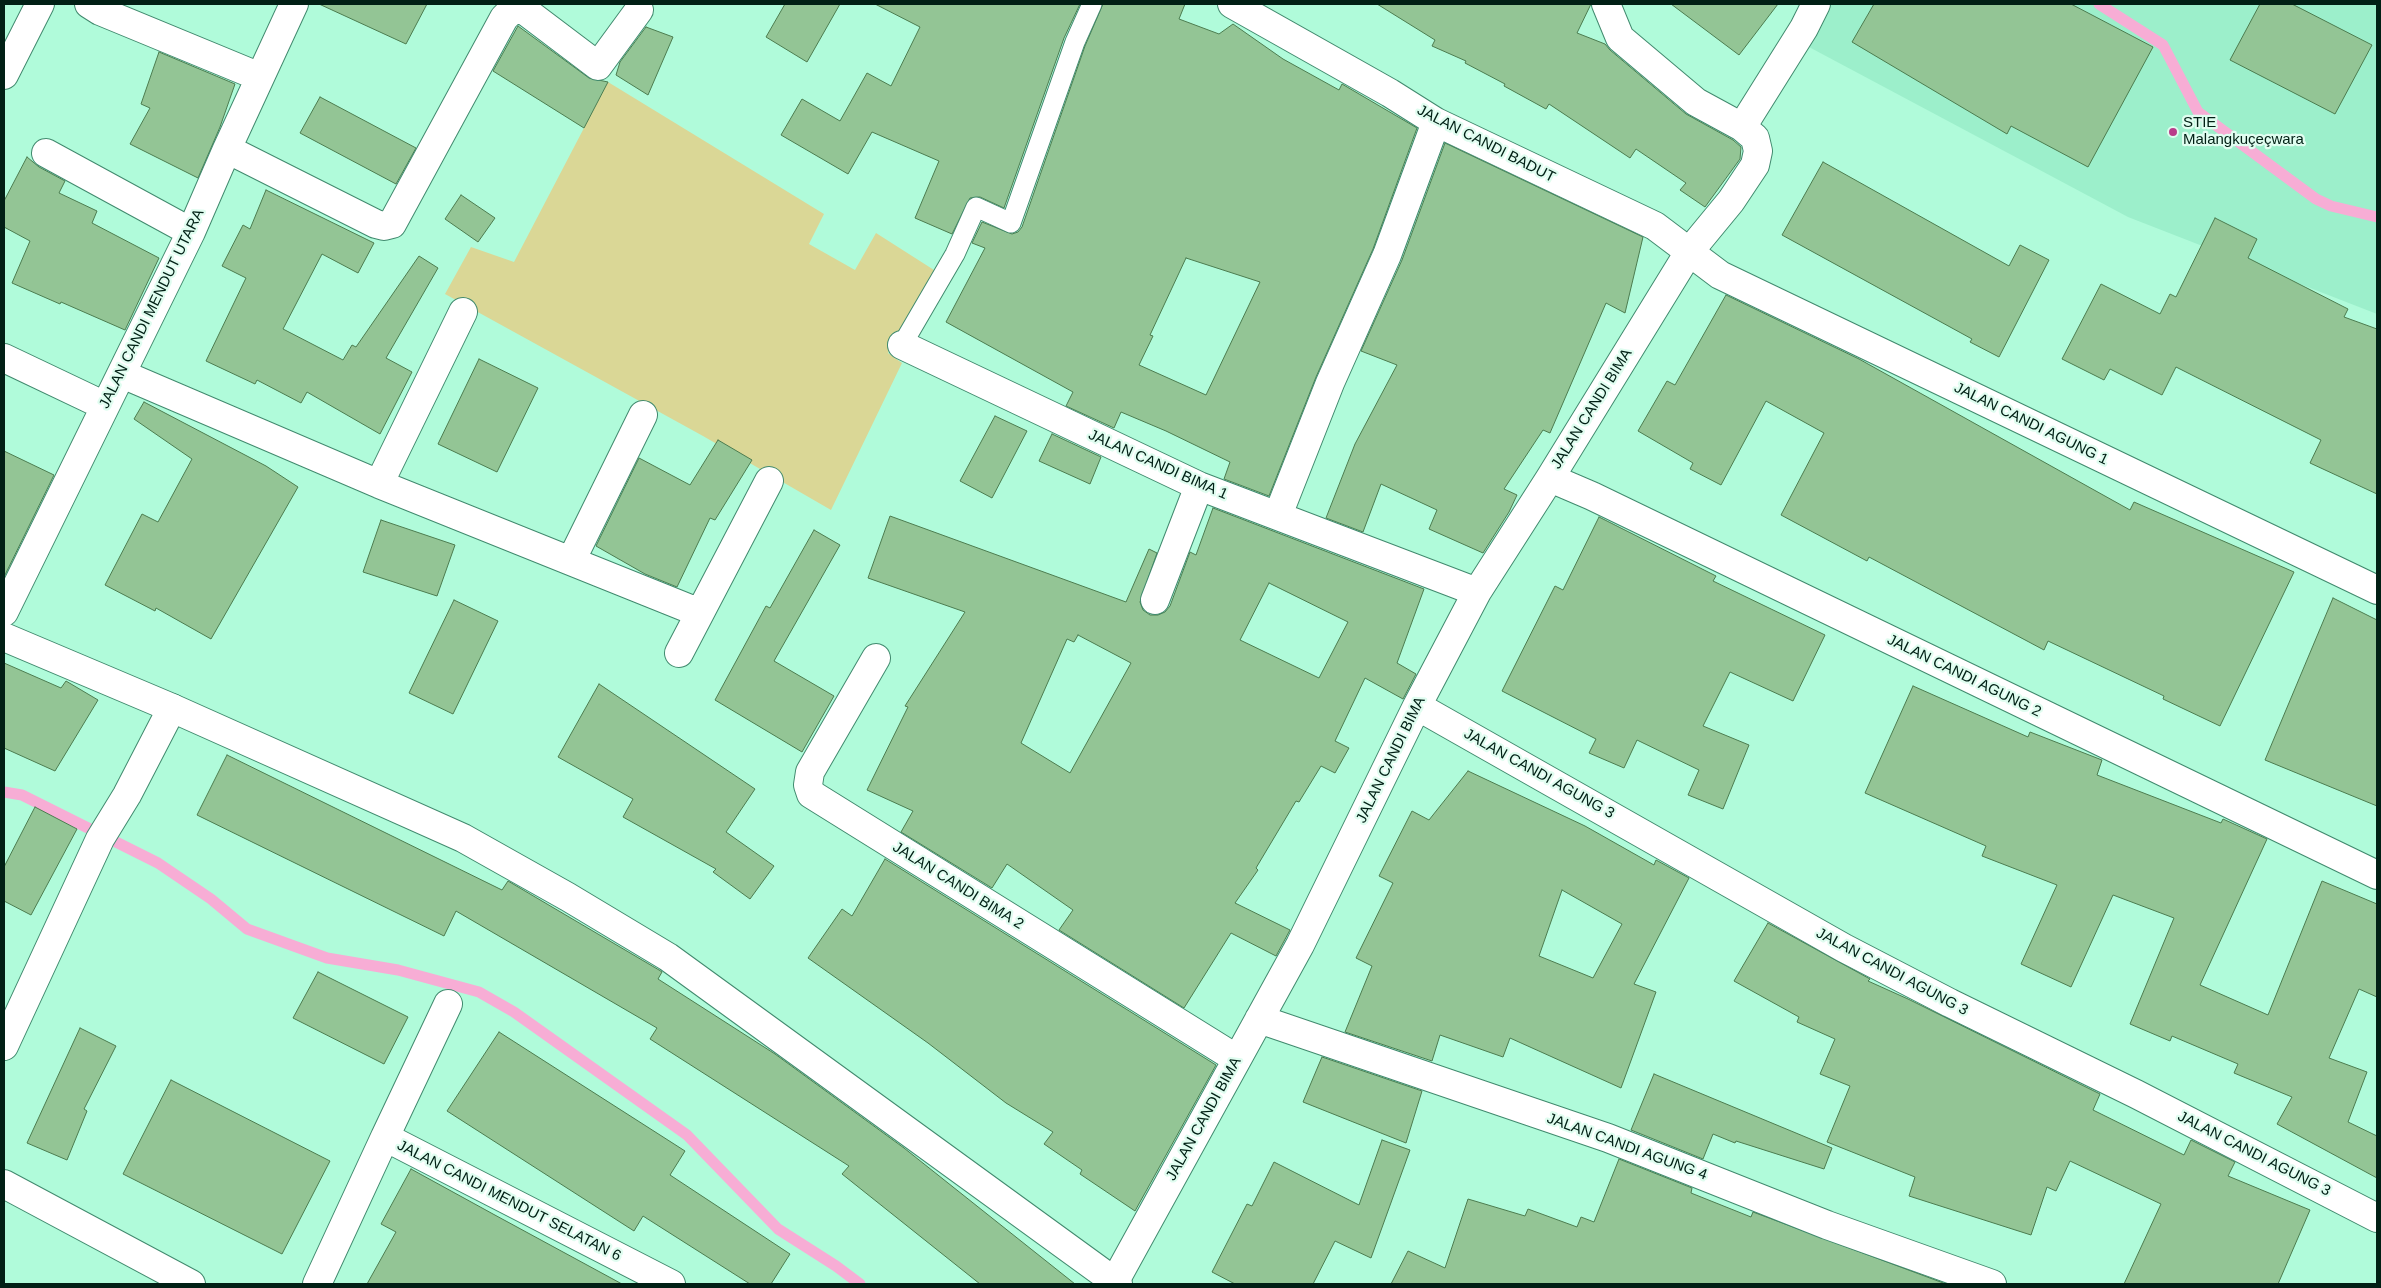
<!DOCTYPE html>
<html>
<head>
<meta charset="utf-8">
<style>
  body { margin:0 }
  #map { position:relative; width:2381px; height:1288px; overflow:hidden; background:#b0fbda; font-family:Helvetica,sans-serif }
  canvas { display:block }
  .frame { position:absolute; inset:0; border:5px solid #012015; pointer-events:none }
</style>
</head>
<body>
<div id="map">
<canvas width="2381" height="1288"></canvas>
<div class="frame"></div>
</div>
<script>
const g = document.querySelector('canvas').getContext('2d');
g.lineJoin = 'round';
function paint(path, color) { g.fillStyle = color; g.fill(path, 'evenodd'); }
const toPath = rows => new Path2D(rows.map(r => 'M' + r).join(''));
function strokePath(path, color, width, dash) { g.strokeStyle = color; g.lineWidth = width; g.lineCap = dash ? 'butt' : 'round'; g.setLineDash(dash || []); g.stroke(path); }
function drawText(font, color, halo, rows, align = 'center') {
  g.font = font + ' Helvetica,sans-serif'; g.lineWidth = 4.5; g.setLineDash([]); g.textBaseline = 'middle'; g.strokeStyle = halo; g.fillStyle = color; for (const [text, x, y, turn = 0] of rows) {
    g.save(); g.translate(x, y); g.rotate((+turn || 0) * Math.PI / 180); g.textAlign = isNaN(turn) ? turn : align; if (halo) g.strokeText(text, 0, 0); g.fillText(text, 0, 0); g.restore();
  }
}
paint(toPath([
  [1829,4,2377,4,2377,314,2128,217,1809,47]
]), '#9cefcb');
paint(toPath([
  [608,82,824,214,809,244,855,270,876,233,934,270,888,353,902,363,831,510,703,436,445,294,471,247,514,262]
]), '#dad796');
strokePath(toPath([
  [2099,4,2163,45,2198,112,2316,199,2331,206,2377,217],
  [4,792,22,795,158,863,211,899,247,929,327,958,398,970,479,992,514,1012,687,1135,778,1229,836,1266,860,1284]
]), '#f7add5', 11);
const building = toPath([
  [319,4,427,4,406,44,319,4],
  [785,4,840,4,807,62,766,37,785,4],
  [875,4,1080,4,1064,38,1004,208,980,197,970,198,952,234,915,218,939,161,872,132,848,174,781,135,802,99,840,121,867,73,891,86,920,27,875,4],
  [1103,4,1185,4,1179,19,1219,34,1233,24,1283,59,1339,90,1342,84,1417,128,1373,249,1316,377,1269,496,1224,479,1230,462,1166,431,1121,412,1114,428,1066,406,1073,392,946,322,985,248,972,243,982,222,1012,234,1018,232,1022,227,1085,46,1103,4],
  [1186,258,1260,282,1206,395,1139,365,1153,336,1150,335,1186,258],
  [1377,4,1591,4,1577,33,1605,44,1610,50,1686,114,1733,140,1741,147,1740,159,1705,207,1680,190,1686,183,1636,149,1630,158,1549,104,1546,109,1504,86,1505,84,1465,63,1466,61,1432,46,1435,40,1377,4],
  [1671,4,1778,4,1739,55,1671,4],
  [1874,4,2071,4,2153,47,2088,167,2011,126,2007,134,1852,42,1874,4],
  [2260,4,2292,4,2372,45,2335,114,2230,60,2260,4],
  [518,26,589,78,608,82,584,128,493,71,518,26],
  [646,27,673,37,648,95,616,75,620,62,646,27],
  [159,52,235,84,220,127,198,178,130,144,150,108,141,104,159,52],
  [320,97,416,148,396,184,300,133,320,97],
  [1445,143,1643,237,1625,313,1606,303,1550,433,1543,430,1504,489,1517,495,1509,512,1483,553,1429,529,1437,510,1381,484,1363,532,1326,518,1355,444,1397,365,1361,351,1402,260,1445,143],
  [27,157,39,167,65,181,59,193,97,211,92,223,159,258,125,330,61,302,60,304,12,283,30,241,4,227,4,201,27,157],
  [1823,162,2009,266,2020,245,2049,260,1999,357,1970,342,1972,339,1782,235,1823,162],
  [266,190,374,243,358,273,322,254,283,329,343,360,352,345,356,347,419,256,438,268,386,358,412,372,380,434,307,392,301,403,257,380,255,384,206,361,246,278,222,266,243,225,250,229,266,190],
  [461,195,495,218,478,242,445,219,461,195],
  [2215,218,2257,239,2248,258,2348,309,2344,317,2377,329,2377,494,2310,463,2321,440,2176,367,2162,395,2110,369,2104,380,2062,359,2101,284,2160,314,2170,294,2176,297,2215,218],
  [1726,295,1859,359,2130,510,2134,502,2294,572,2220,726,2163,699,2164,696,2048,641,2044,650,1869,557,1867,561,1781,515,1824,433,1766,401,1721,485,1690,469,1693,463,1638,431,1667,381,1675,385,1726,295],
  [479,359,538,388,497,472,438,444,479,359],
  [144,402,266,466,298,487,211,639,156,608,155,611,105,585,142,514,158,522,192,459,134,419,144,402],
  [995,416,1027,431,992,498,960,481,995,416],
  [1052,434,1101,457,1090,484,1039,461,1052,434],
  [718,440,752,460,715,520,710,518,677,587,645,574,596,546,639,458,690,485,718,440],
  [4,451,54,475,4,577,4,451],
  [1213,508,1424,589,1397,663,1416,674,1403,699,1365,678,1335,741,1349,748,1335,773,1321,766,1299,802,1296,801,1256,868,1258,870,1235,903,1290,930,1276,956,1231,933,1184,1008,1059,930,1073,910,1007,864,992,888,901,832,913,811,867,790,908,707,905,706,965,612,868,578,890,516,1126,602,1149,549,1157,553,1140,602,1143,610,1150,615,1158,615,1165,612,1170,606,1190,552,1196,555,1213,508],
  [1269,583,1348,622,1319,678,1240,640,1269,583],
  [1078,635,1131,663,1070,773,1021,743,1067,639,1074,642,1078,635],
  [1599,517,1716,576,1713,581,1825,635,1793,701,1730,672,1703,726,1749,745,1723,809,1688,795,1699,770,1637,740,1624,768,1589,753,1596,739,1502,691,1555,586,1563,590,1599,517],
  [381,520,455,545,437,596,363,572,381,520],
  [814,530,840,545,774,661,834,696,802,752,715,700,766,606,770,608,814,530],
  [2333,598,2377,620,2377,806,2265,760,2333,598],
  [454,600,498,621,453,714,409,693,454,600],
  [4,663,61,688,66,681,98,700,55,771,4,748,4,663],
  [599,684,755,789,726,832,774,866,750,899,713,872,716,869,623,817,633,799,558,757,599,684],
  [1913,686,2028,737,2030,732,2102,760,2097,775,2221,823,2223,819,2267,839,2200,985,2268,1015,2322,881,2377,904,2377,997,2359,989,2329,1058,2367,1072,2348,1122,2377,1136,2377,1178,2277,1124,2292,1097,2234,1073,2238,1064,2172,1036,2170,1041,2130,1024,2174,918,2113,895,2071,987,2021,964,2057,885,1982,856,1986,846,1865,793,1913,686],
  [227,755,502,890,508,881,659,970,662,972,658,979,775,1054,904,1148,1075,1284,980,1284,842,1174,849,1166,650,1039,657,1028,456,911,444,936,197,815,227,755],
  [1468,771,1585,826,1654,865,1656,860,1689,878,1634,984,1656,992,1621,1088,1510,1038,1503,1057,1440,1035,1432,1061,1345,1032,1372,966,1356,958,1393,883,1379,876,1412,811,1429,820,1468,771],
  [1562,890,1622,924,1593,978,1539,956,1562,890],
  [35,807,77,829,31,915,4,901,4,867,35,807],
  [885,859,1216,1065,1135,1211,1080,1174,1082,1170,1044,1144,1053,1132,1006,1103,928,1043,808,958,842,909,852,916,885,859],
  [1768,923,1870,979,1868,981,1908,999,2100,1094,2093,1110,2184,1155,2191,1140,2235,1162,2228,1176,2310,1210,2278,1284,2124,1284,2161,1204,2070,1161,2056,1191,2047,1187,2031,1235,1909,1196,1915,1177,1827,1142,1850,1086,1820,1074,1835,1039,1797,1022,1799,1017,1734,981,1768,923],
  [318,972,408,1017,384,1064,293,1018,318,972],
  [80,1028,116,1046,84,1109,87,1111,67,1160,27,1143,80,1028],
  [499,1032,685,1151,670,1175,790,1254,771,1284,750,1284,643,1216,634,1231,447,1111,499,1032],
  [1322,1057,1422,1091,1406,1143,1303,1102,1322,1057],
  [1654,1074,1832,1148,1824,1169,1736,1141,1735,1143,1713,1134,1703,1159,1631,1130,1654,1074],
  [171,1080,330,1161,282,1254,123,1174,171,1080],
  [1382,1140,1410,1150,1371,1258,1335,1241,1313,1284,1235,1284,1212,1272,1247,1204,1252,1206,1274,1162,1359,1205,1382,1140],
  [1619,1159,1692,1188,1691,1193,1751,1217,1753,1212,1946,1284,1391,1284,1408,1251,1445,1268,1468,1199,1525,1216,1528,1209,1577,1227,1581,1217,1594,1222,1619,1159],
  [411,1169,493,1214,622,1284,367,1284,396,1232,381,1224,411,1169]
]);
paint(building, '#93c595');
strokePath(building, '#4c7c4f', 1);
const service = toPath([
  [902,345,955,254,976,207,1011,223,1075,42,1092,4]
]);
const minor = toPath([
  [89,4,100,11,260,77],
  [1232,4,1390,93,1436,122,1655,226,1720,275,2377,590],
  [4,75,40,4],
  [1742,127,1804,28,1816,4],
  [227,149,376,224,384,226,392,224,504,18,512,10,524,10,598,66,639,10],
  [46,153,191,232],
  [902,345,1199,486,1477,592],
  [4,358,105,406],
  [122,374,379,484,700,613],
  [1550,478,1592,496,2377,875],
  [379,484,463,312],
  [1278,515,1330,383,1387,255,1436,122],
  [571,561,643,415],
  [1155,600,1199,486],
  [4,612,191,232,227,149,294,4],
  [679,653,769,481],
  [876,658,810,772,808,785,811,794,1237,1059],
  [1417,706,1844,948,1950,1003,2136,1094,2377,1218],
  [1259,1019,1608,1138,1827,1225,1992,1284],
  [4,1046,100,839,127,795,172,708],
  [385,1137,448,1004],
  [4,1184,191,1284],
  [1115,1281,1300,945,1417,706,1477,592,1550,478,1689,252,1731,201,1755,165,1758,151,1755,138,1742,127,1696,102,1620,38,1606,4],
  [317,1284,385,1137,671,1284]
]);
const tertiary = toPath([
  [4,637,172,708,463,838,568,897,668,957,1118,1284]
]);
strokePath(service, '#418a6e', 21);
strokePath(minor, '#418a6e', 30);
strokePath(tertiary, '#418a6e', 30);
strokePath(service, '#fff', 19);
strokePath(minor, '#fff', 28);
strokePath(tertiary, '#fff', 28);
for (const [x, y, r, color] of [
  [2173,132,5,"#b93c8a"]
]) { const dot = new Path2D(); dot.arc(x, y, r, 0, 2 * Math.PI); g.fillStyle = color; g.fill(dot); strokePath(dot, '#e0fdf0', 2); }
drawText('15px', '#012015', '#e0fdf0', [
  ["STIE",2183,123],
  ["Malangkuçeçwara",2183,140]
], 'left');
drawText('15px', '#012015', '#e0fdf0', [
  ["JALAN CANDI BADUT",1486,144,27],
  ["JALAN CANDI MENDUT UTARA",152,309,-64],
  ["JALAN CANDI BIMA",1592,409,-58],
  ["JALAN CANDI AGUNG 1",2031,424,26],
  ["JALAN CANDI BIMA 1",1158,465,24],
  ["JALAN CANDI AGUNG 2",1964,676,26],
  ["JALAN CANDI BIMA",1391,760,-64],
  ["JALAN CANDI AGUNG 3",1539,774,29],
  ["JALAN CANDI BIMA 2",958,886,32],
  ["JALAN CANDI AGUNG 3",1892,972,28],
  ["JALAN CANDI BIMA",1204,1119,-61],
  ["JALAN CANDI AGUNG 4",1627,1147,20],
  ["JALAN CANDI AGUNG 3",2254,1154,27],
  ["JALAN CANDI MENDUT SELATAN 6",509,1201,27]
]);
</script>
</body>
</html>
